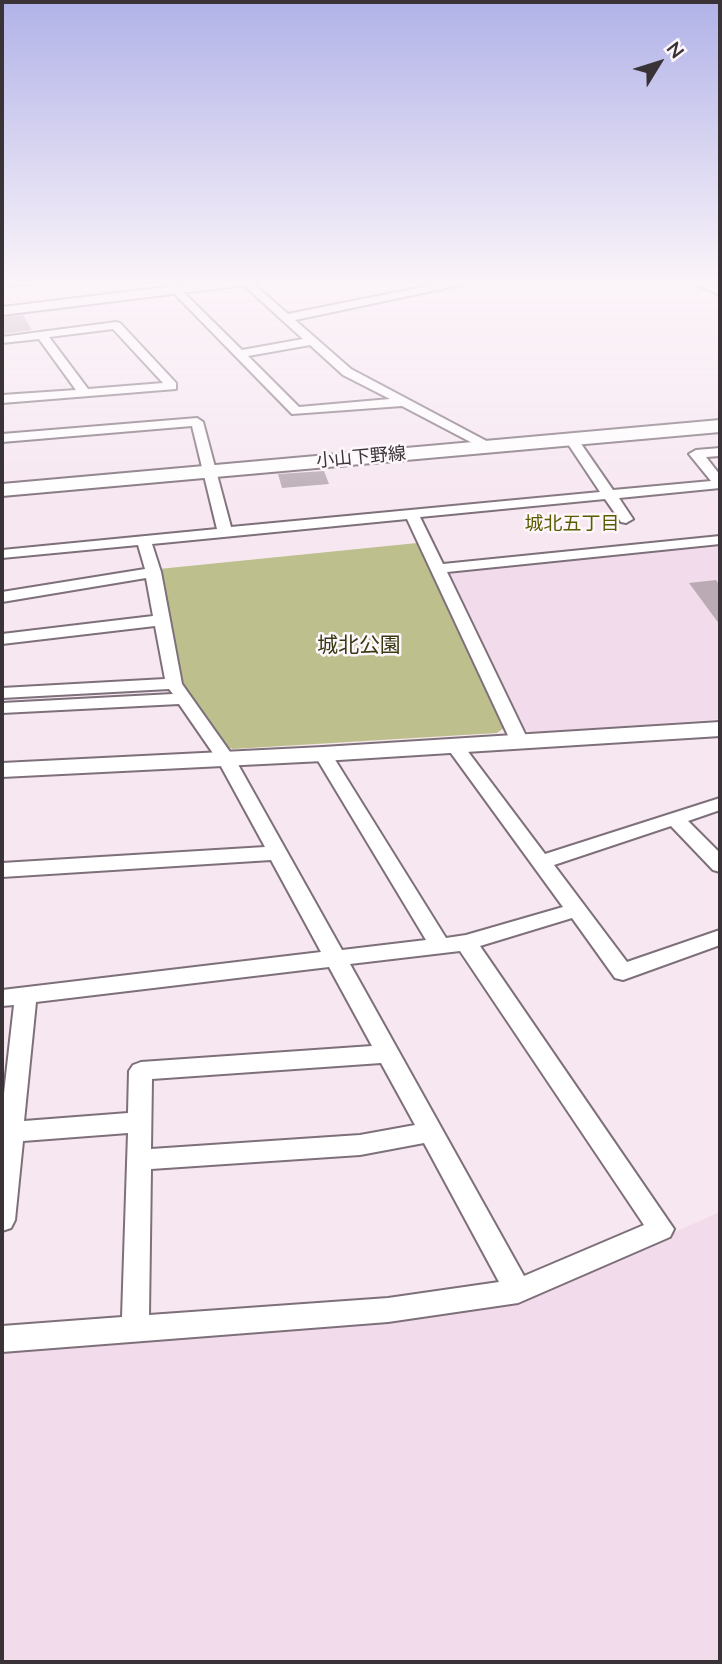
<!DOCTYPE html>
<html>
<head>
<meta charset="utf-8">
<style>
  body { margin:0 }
  #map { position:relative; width:722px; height:1664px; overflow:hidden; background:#f7e7f1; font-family:Lato,sans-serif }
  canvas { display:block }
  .frame { position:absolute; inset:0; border:4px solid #393337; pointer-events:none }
  .north { position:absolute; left:624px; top:28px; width:70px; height:70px; -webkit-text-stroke:5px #fdf7fb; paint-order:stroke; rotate:52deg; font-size:19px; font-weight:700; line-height:28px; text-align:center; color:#393337 }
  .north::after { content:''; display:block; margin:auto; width:24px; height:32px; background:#393337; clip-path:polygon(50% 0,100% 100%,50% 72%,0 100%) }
</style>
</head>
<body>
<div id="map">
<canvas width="722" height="1664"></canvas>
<div class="frame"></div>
<div class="north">N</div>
</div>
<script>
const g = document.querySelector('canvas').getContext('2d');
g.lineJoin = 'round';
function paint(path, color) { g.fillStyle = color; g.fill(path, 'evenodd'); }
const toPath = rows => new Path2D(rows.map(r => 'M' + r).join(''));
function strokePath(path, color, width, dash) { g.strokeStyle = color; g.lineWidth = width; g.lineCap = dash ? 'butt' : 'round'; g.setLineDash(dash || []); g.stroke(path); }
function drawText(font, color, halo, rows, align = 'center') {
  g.font = font + ' Lato,"Noto Sans JP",sans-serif'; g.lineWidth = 5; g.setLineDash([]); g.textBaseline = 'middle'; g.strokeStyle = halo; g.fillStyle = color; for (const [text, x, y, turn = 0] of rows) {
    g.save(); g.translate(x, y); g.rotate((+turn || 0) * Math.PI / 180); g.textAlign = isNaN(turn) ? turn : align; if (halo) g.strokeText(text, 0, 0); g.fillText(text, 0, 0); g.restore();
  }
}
paint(toPath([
  [720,543,720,719,533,733,519,727,446,574,453,570],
  [720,1212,720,1662,2,1662,2,1352,515,1303]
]), '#f2dbea');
paint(toPath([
  [417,543,504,728,497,733,233,749,224,746,186,691,175,666,159,569]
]), '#bdc08d');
paint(toPath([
  [23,315,32,330,2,334,2,317],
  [324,471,329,484,282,488,278,474],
  [716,580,720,586,720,625,689,583]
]), '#b9aab4');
const minor = toPath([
  [2,280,48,280,43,283,2,286,2,280],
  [161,280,171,280,242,350,303,339,238,280,249,280,288,314,457,280,475,280,470,283,295,320,351,369,494,445,492,448,482,448,402,406,292,414,161,280],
  [310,345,343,375,390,399,299,407,248,356,310,345],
  [686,280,699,280,720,288,720,295,686,280],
  [116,322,120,323,176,383,176,389,2,403,2,395,76,390,39,339,2,343,2,337,116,322],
  [113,329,163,383,88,389,49,337,113,329],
  [197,418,203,422,231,527,600,492,564,438,570,434,575,435,613,490,711,481,689,454,696,450,720,448,720,456,706,457,720,475,720,488,619,498,633,519,626,523,621,522,605,499,420,517,443,564,720,536,720,544,447,572,529,742,520,747,511,742,407,519,152,544,161,572,182,684,235,759,342,950,426,940,314,754,317,750,329,750,446,938,466,935,563,907,448,749,445,745,448,741,460,741,545,854,720,798,720,810,688,821,720,853,720,872,713,870,671,826,554,865,627,962,720,930,720,945,623,980,615,978,572,918,480,946,674,1229,670,1237,518,1303,388,1322,2,1352,2,1326,122,1317,128,1133,23,1141,15,1220,11,1228,2,1231,2,1111,14,1005,2,1006,2,990,321,952,271,860,2,877,2,863,265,847,217,759,179,704,2,713,2,703,173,694,169,689,2,698,2,688,165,679,155,626,2,644,2,634,153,616,146,578,2,602,2,592,145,569,138,545,2,558,2,550,217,529,192,426,2,442,2,434,197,418],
  [460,951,644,1225,524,1276,350,964,460,951],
  [329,967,372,1046,141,1062,133,1065,129,1071,128,1113,24,1121,36,1002,329,967],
  [381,1063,415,1125,360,1135,151,1149,152,1079,381,1063],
  [424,1143,499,1282,388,1298,149,1315,151,1169,360,1155,424,1143]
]);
const tertiary = toPath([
  [225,280,261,280,254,284,2,315,2,307,225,280],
  [720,722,720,736,323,761,2,777,2,763,323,747,720,722]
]);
const secondary = toPath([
  [720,420,720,432,2,496,2,484,720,420]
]);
strokePath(minor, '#7e707a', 4);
strokePath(tertiary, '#7e707a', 4);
strokePath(secondary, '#7e707a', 4);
paint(minor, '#fff');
paint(tertiary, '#fff');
paint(secondary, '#fff');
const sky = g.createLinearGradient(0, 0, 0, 513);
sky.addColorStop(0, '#b1b2e8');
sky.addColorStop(0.55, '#fbf4f9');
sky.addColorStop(1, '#fbf4f900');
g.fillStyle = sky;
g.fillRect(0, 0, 722, 513);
drawText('18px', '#393337', '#fdf7fb', [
  ["小山下野線",361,457,-5]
]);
drawText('19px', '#5b5c01', '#fdf7fb', [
  ["城北五丁目",572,524]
]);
drawText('21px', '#393a14', '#fdf7fb', [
  ["城北公園",359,645]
]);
</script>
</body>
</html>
